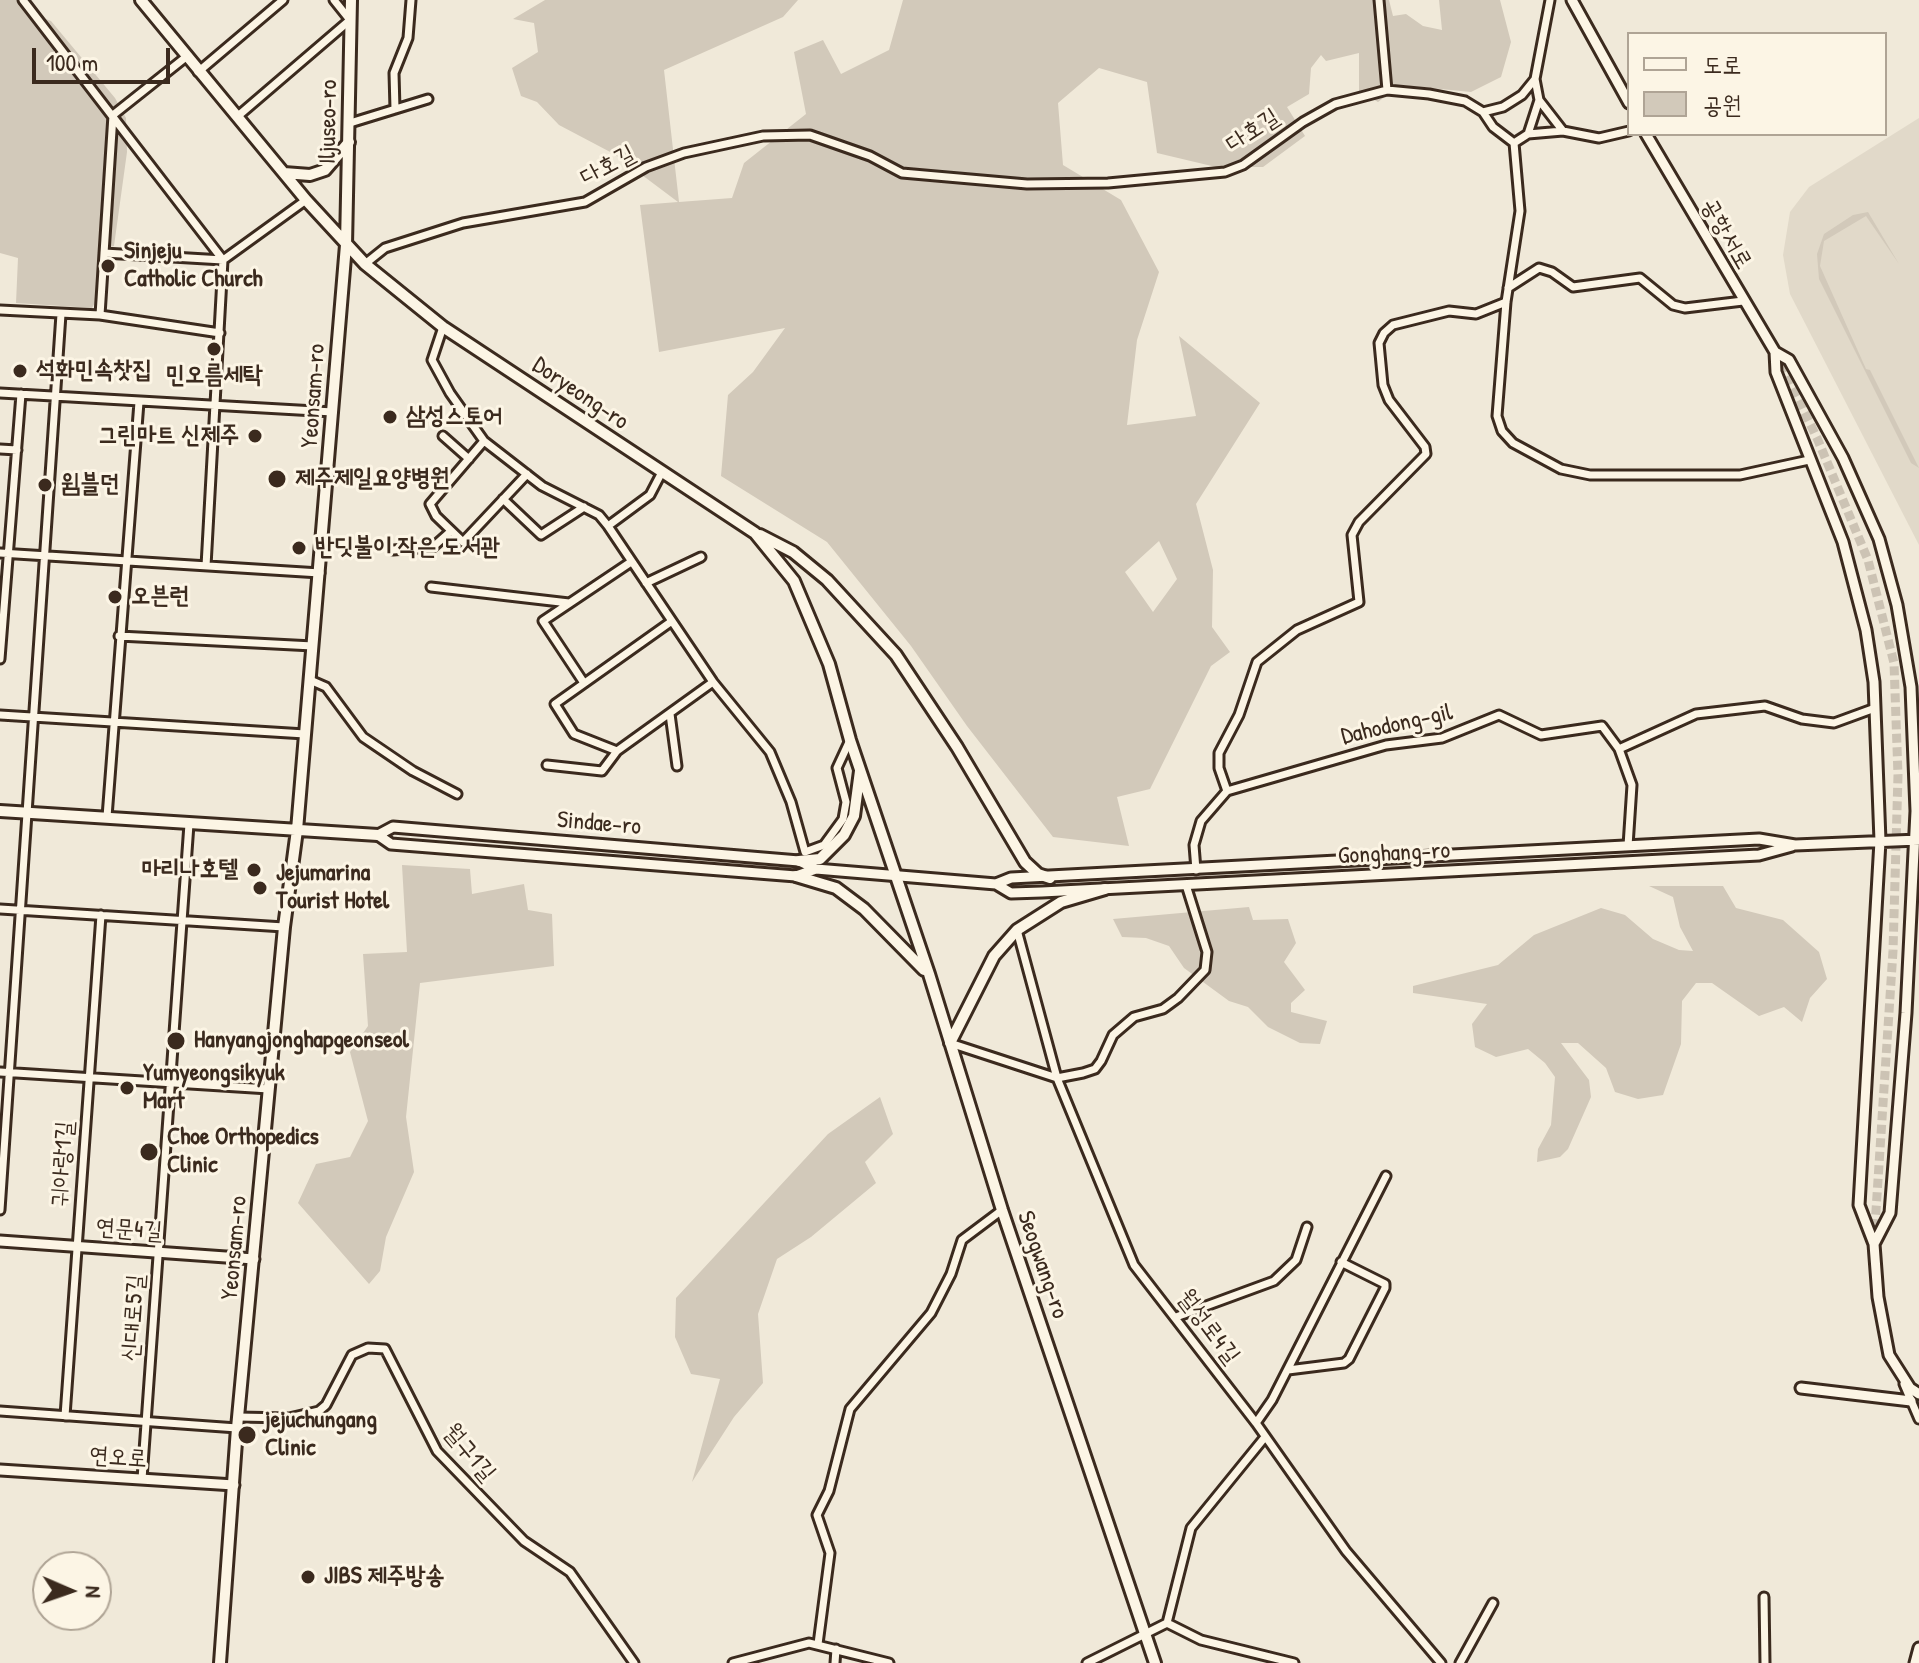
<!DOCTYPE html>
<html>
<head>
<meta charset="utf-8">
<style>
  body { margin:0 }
  #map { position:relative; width:1919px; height:1663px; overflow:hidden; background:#f0e9d9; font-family:"Patrick Hand","Poor Story",sans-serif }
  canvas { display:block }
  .legend { position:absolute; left:1627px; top:32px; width:260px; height:104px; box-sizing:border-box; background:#fcf5e5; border:2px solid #afa495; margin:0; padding:10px 14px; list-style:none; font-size:24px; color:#3b2a1e }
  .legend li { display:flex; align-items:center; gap:16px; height:40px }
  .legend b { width:40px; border:2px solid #afa495 }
  .north { position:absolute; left:32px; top:1551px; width:80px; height:80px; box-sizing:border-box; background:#fcf5e5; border:2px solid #afa495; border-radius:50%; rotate:92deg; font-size:22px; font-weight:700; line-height:32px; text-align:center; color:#3b2a1e }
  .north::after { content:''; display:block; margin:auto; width:28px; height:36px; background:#3b2a1e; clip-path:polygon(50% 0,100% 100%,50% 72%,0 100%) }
  .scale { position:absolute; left:32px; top:48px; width:138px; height:36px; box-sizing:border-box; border:4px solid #3b2a1e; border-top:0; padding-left:10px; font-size:24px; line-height:28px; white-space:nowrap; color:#3b2a1e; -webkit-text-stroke:6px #fcf5e5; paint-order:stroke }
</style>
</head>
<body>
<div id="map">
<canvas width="1919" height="1663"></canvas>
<ul class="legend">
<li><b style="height:10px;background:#fcf5e5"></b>도로</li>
<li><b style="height:22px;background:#d2c9ba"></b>공원</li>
</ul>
<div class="north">N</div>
<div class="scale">100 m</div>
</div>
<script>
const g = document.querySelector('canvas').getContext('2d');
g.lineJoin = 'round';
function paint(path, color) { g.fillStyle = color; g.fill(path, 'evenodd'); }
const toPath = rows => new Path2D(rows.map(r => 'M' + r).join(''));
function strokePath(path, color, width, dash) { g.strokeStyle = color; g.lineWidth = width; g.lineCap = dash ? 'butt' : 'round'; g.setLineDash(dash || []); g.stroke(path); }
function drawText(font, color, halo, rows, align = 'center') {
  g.font = font + ' "Patrick Hand","Poor Story",sans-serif'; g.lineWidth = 6; g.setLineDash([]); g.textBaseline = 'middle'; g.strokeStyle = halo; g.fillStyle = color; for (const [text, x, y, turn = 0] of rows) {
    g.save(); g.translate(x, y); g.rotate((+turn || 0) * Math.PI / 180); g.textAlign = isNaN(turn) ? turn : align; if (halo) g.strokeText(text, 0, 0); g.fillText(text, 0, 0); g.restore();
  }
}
paint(toPath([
  [1919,118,1919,545,1790,294,1783,255,1790,212,1809,187]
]), '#e1d9c9');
paint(toPath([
  [0,0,30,0,32,14,51,21,115,98,126,118,127,152,114,246,109,247,109,276,92,308,16,303,18,258,0,253],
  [545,0,798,0,783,17,664,70,679,202,732,198,744,163,806,114,794,52,823,40,841,74,889,50,903,0,1389,0,1393,16,1406,14,1423,26,1442,30,1439,0,1500,0,1511,42,1501,77,1471,92,1400,85,1378,102,1359,91,1359,53,1326,61,1321,55,1311,68,1309,94,1287,107,1305,136,1263,167,1216,167,1157,153,1147,82,1099,68,1058,103,1063,165,1121,200,1159,272,1137,340,1127,425,1196,416,1179,336,1260,403,1196,504,1213,570,1212,627,1230,652,1211,666,1150,789,1117,797,1129,846,1053,837,967,726,911,646,827,542,721,476,728,395,753,372,785,328,659,352,640,205,678,202,614,154,559,125,537,102,521,96,512,68,538,52,534,23,513,19],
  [1159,541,1177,579,1153,612,1125,572],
  [1868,212,1899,264,1866,216,1824,241,1820,266,1866,369,1870,370,1919,468,1911,463,1819,279,1817,254,1824,234,1853,215],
  [402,865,470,869,472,894,524,884,528,910,552,914,554,966,420,983,406,1117,414,1172,386,1237,380,1271,369,1284,298,1203,316,1164,350,1157,368,1121,350,1052,368,1026,363,954,407,952],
  [1649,886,1723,886,1736,908,1783,920,1819,952,1827,979,1810,998,1802,1022,1784,1007,1759,1016,1712,983,1696,983,1682,1001,1681,1044,1663,1095,1638,1099,1615,1092,1606,1068,1578,1043,1561,1043,1589,1080,1591,1097,1568,1149,1560,1157,1537,1162,1538,1149,1551,1125,1555,1077,1545,1063,1528,1049,1496,1057,1475,1047,1472,1024,1487,1004,1413,993,1413,986,1498,965,1534,935,1601,908,1625,915,1653,939,1679,950,1693,951,1680,927,1673,897],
  [1249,907,1253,920,1288,919,1296,943,1284,962,1305,990,1291,1003,1291,1012,1327,1021,1320,1044,1300,1043,1268,1027,1248,1007,1229,1001,1184,968,1169,946,1146,938,1122,937,1113,919],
  [880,1097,893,1134,865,1162,876,1183,811,1237,777,1259,758,1314,763,1383,734,1417,692,1482,720,1379,691,1374,675,1337,676,1298,828,1134]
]), '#d2c9ba');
strokePath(toPath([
  [1775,352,1817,438,1868,560,1894,663,1898,775,1893,951,1874,1241]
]), '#ccc3b4', 9, [9, 4.5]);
const minor = toPath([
  [23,0,223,260,206,566],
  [1379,0,1387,90],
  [198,72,283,0],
  [1535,79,1539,100,1563,131],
  [395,109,394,73,408,38,411,0],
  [1483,112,1503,107,1522,95,1535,79,1550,0],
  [238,116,350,20,334,0],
  [350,123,428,99],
  [1528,134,1539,100],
  [1514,143,1528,134,1563,131,1599,138,1629,131],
  [104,253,223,260,306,200],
  [365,264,385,248,463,223,585,202,646,167,684,153,763,136,810,135,870,156,902,173,1027,184,1108,183,1225,172,1243,165,1303,122,1335,104,1387,90,1429,94,1465,101,1483,112,1493,127,1514,143,1520,211,1506,302,1497,416,1502,431,1513,443,1561,469,1590,475,1740,475,1809,460],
  [1508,288,1539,268,1552,272,1573,287,1640,278,1673,305,1685,308,1743,301],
  [0,310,100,315,220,333],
  [100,315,113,115,186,57],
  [443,327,432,360,450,393,484,441,542,486,599,515,608,526,713,682,770,752,791,802,805,852,824,845,843,819,846,802,837,768,850,740],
  [0,393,333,412],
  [443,436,469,459],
  [484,441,430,504,436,516,463,542,527,474],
  [0,449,17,450],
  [503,499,541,535,584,507],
  [608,526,650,495,662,472],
  [393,550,433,547,451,531],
  [0,553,320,573],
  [646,583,701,557],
  [431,587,569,603],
  [119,636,313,646],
  [0,659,21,394],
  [310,680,326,687,363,737,413,771,457,794],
  [584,683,543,621,631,562],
  [670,714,677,766],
  [0,715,305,734],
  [1619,749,1632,785,1628,846],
  [617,751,574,734,555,704,672,621],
  [547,765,602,771,617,751,713,682],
  [1227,791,1219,768,1219,753,1239,715,1257,662,1297,630,1359,602,1352,535,1359,522,1426,454,1425,447,1389,400,1383,385,1379,343,1384,333,1393,325,1449,311,1476,314,1506,302],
  [107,817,139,402],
  [1196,870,1194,845,1201,821,1227,791,1386,745,1442,738,1499,715,1541,735,1602,726,1619,749,1696,714,1765,706,1802,719,1834,723,1875,708],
  [0,909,284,927],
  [1017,930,1057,1078,1083,1073,1095,1069,1101,1061,1113,1035,1134,1017,1163,1009,1178,998,1205,970,1207,952,1186,885],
  [950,1043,1057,1078,1134,1265,1256,1423,1346,1551,1441,1663],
  [0,1072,269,1089],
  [0,1210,61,314],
  [1176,1317,1274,1281,1296,1260,1307,1227],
  [1288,1370,1344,1363,1349,1359,1385,1288,1385,1284,1341,1262],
  [1904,1384,1919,1419],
  [0,1411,237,1428],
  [65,1416,101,915],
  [238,1417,289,1418,319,1411,326,1405,352,1355,368,1348,385,1349,437,1451,524,1541,570,1572,634,1663],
  [1256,1423,1272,1400,1386,1176],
  [142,1479,189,824],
  [1764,1597,1765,1663],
  [1167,1623,1191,1528,1265,1437],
  [818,1644,830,1553,817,1515,829,1491,850,1409,931,1313,951,1274,962,1240,1002,1210],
  [733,1663,809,1643,889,1663],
  [835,1663,836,1649],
  [1087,1663,1167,1623,1201,1640,1294,1663],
  [1460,1663,1493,1603]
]);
const tertiary = toPath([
  [1572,0,1629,103],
  [1646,134,1775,352,1776,372,1843,542,1866,630,1874,682,1880,841,1859,1205,1874,1244,1878,1297,1889,1355,1910,1388,1919,1394],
  [1775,352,1789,360,1843,458,1879,539,1897,605,1911,687,1916,811,1906,1013,1890,1213,1874,1244],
  [816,869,796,876,391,844,378,835,393,827,799,861,816,869,996,884,1011,878,1759,839,1795,845,1919,840],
  [996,884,1011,893,1042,892,1759,855,1792,846],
  [0,1241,254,1259],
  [1801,1388,1911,1401],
  [0,1470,234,1485],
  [1915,1663,1919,1648]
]);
const secondary = toPath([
  [141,0,306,200,365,264,443,327,755,533,794,581,829,664,850,740,929,974,1002,1210,1155,1663],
  [284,173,310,175,325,170,349,142],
  [760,535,793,552,827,580,896,655,957,747,1025,862,1038,874,1050,878],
  [0,811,378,835],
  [799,861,820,859,844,835,854,816,860,771],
  [796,876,836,888,864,909,924,970],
  [950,1043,994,956,1017,930,1061,902,1105,889],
  [220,1663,237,1428,284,927,297,830,346,245,351,0]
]);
strokePath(minor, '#3b2a1e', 13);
strokePath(tertiary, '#3b2a1e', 15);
strokePath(secondary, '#3b2a1e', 16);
strokePath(minor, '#fcf5e5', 7);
strokePath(tertiary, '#fcf5e5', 9);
strokePath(secondary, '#fcf5e5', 10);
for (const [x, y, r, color] of [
  [108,266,8,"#3b2a1e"],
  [214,349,8,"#3b2a1e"],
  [20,371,8,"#3b2a1e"],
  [390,417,8,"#3b2a1e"],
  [255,436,8,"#3b2a1e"],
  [277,479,10,"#3b2a1e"],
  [45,485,8,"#3b2a1e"],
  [299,548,8,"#3b2a1e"],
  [115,597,8,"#3b2a1e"],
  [254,870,8,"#3b2a1e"],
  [260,888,8,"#3b2a1e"],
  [176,1041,10,"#3b2a1e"],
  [127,1088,8,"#3b2a1e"],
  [149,1152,10,"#3b2a1e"],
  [247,1435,10,"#3b2a1e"],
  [308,1577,8,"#3b2a1e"]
]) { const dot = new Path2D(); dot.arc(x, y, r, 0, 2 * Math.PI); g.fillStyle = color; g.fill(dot); strokePath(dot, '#fcf5e5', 3); }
drawText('24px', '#3b2a1e', '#fcf5e5', [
  ["Iljuseo-ro",329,122,-89],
  ["다호길",1253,131,-33],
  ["다호길",608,166,-28],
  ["공항서로",1726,234,60],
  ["Doryeong-ro",580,394,34],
  ["Yeonsam-ro",314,396,-86],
  ["Dahodong-gil",1397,725,-13],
  ["Sindae-ro",599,824,5],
  ["Gonghang-ro",1394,854,-3],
  ["귀아랑1길",63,1164,-86],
  ["연문4길",129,1230,4],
  ["Yeonsam-ro",235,1248,-85],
  ["Seogwang-ro",1042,1265,71],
  ["신대로5길",134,1318,-86],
  ["월성로4길",1208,1327,53],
  ["월구1길",469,1453,50],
  ["연오로",118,1458,4]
]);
drawText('bold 24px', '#3b2a1e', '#fcf5e5', [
  ["Sinjeju",124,252],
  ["Catholic Church",124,280],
  ["석화민속찻집",36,371],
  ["민오름세탁",214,376,"center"],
  ["삼성스토어",406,417],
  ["그린마트 신제주",239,436,"right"],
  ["제주제일요양병원",295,479],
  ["윔블던",61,485],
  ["반딧불이 작은 도서관",315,548],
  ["오븐런",131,597],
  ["마리나호텔",238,870,"right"],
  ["Jejumarina",276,874],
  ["Tourist Hotel",276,902],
  ["Hanyangjonghapgeonseol",194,1041],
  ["Yumyeongsikyuk",143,1074],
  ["Mart",143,1102],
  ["Choe Orthopedics",167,1138],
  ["Clinic",167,1166],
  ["jejuchungang",265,1421],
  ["Clinic",265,1449],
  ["JIBS 제주방송",324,1577]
], 'left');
</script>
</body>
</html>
